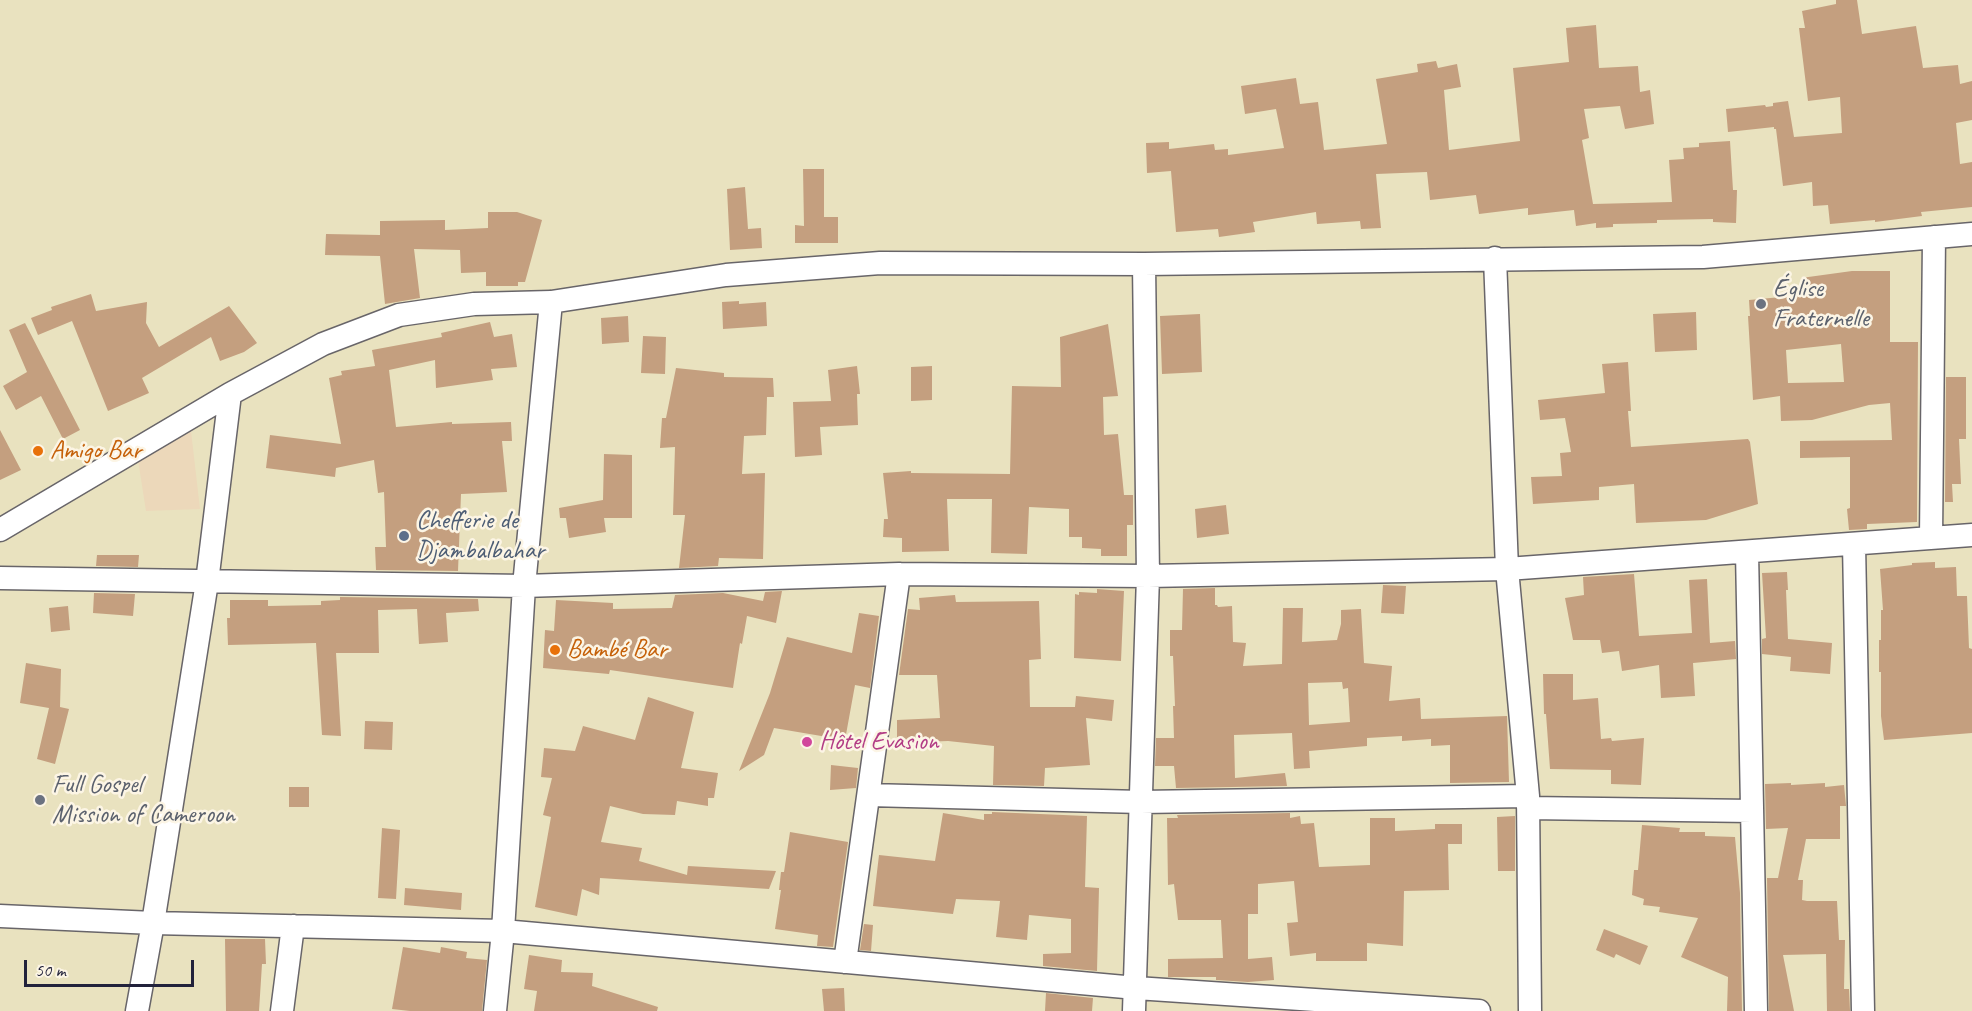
<!DOCTYPE html>
<html>
<head>
<meta charset="utf-8">
<style>
  body { margin:0 }
  #map { position:relative; width:1972px; height:1011px; overflow:hidden; background:#e9e2bf; font-family:Caveat,sans-serif }
  canvas { display:block }
  .scale { position:absolute; left:24px; top:960px; width:170px; height:27px; box-sizing:border-box; border:3px solid #22223b; border-top:0; padding-left:8px; font-size:18px; line-height:21px; white-space:nowrap; color:#22223b; -webkit-text-stroke:4px #fcf5e5; paint-order:stroke }
</style>
</head>
<body>
<div id="map">
<canvas width="1972" height="1011"></canvas>
<div class="scale">50 m</div>
</div>
<script>
const g = document.querySelector('canvas').getContext('2d');
g.lineJoin = 'round';
function paint(path, color) { g.fillStyle = color; g.fill(path, 'evenodd'); }
const toPath = rows => new Path2D(rows.map(r => 'M' + r).join(''));
function strokePath(path, color, width, dash) { g.strokeStyle = color; g.lineWidth = width; g.lineCap = dash ? 'butt' : 'round'; g.setLineDash(dash || []); g.stroke(path); }
function drawText(font, color, halo, rows, align = 'center') {
  g.font = font + ' Caveat,sans-serif'; g.lineWidth = 5; g.setLineDash([]); g.textBaseline = 'middle'; g.strokeStyle = halo; g.fillStyle = color; for (const [text, x, y, turn = 0] of rows) {
    g.save(); g.translate(x, y); g.rotate((+turn || 0) * Math.PI / 180); g.textAlign = isNaN(turn) ? turn : align; if (halo) g.strokeText(text, 0, 0); g.fillText(text, 0, 0); g.restore();
  }
}
paint(toPath([
  [191,431,200,509,146,511,138,460]
]), '#ecd8ba');
paint(toPath([
  [1836,0,1857,0,1862,34,1916,26,1923,68,1958,65,1960,84,1972,81,1972,120,1956,123,1960,164,1972,162,1972,207,1921,212,1922,216,1875,222,1875,220,1830,224,1828,205,1813,206,1812,182,1783,186,1776,129,1774,129,1774,127,1728,132,1726,109,1765,105,1766,107,1773,106,1773,103,1788,101,1794,137,1842,133,1840,97,1808,101,1799,28,1805,28,1802,11,1836,4],
  [1596,25,1599,68,1638,66,1640,92,1650,90,1654,124,1625,129,1620,106,1584,109,1589,138,1582,140,1593,204,1672,202,1669,160,1684,159,1683,148,1699,147,1699,143,1730,141,1733,190,1737,190,1736,223,1713,222,1713,219,1657,220,1657,223,1613,224,1613,227,1596,228,1596,223,1576,226,1574,210,1528,215,1528,208,1479,214,1476,195,1430,200,1427,172,1376,174,1381,228,1361,229,1360,221,1317,224,1316,212,1253,222,1255,232,1219,237,1218,229,1176,232,1171,171,1147,173,1146,143,1169,142,1169,149,1214,144,1215,150,1228,149,1228,155,1284,148,1276,109,1245,114,1241,86,1296,78,1300,104,1318,102,1324,150,1387,144,1376,79,1418,72,1417,64,1436,61,1438,68,1457,64,1461,87,1444,90,1449,150,1520,141,1513,68,1569,62,1566,28],
  [803,169,824,169,824,217,838,217,838,243,795,243,795,225,804,226],
  [745,187,748,229,761,228,762,248,730,250,727,189],
  [488,212,517,212,542,220,525,282,518,282,518,286,486,286,486,272,461,273,460,250,414,249,420,298,385,304,380,256,325,255,326,234,380,235,380,221,445,220,445,230,488,228],
  [1852,271,1890,271,1890,342,1918,342,1917,522,1867,524,1867,529,1849,530,1847,509,1850,508,1850,457,1800,458,1800,441,1892,440,1890,403,1869,405,1812,420,1781,421,1780,396,1753,400,1748,316,1750,316,1749,300,1803,295,1801,278],
  [1841,344,1844,382,1788,383,1786,350],
  [91,294,96,311,147,302,146,323,159,347,229,306,257,343,244,352,220,361,211,337,142,378,149,393,108,411,72,321,38,335,31,318,52,310,51,307],
  [739,301,739,304,766,302,767,326,723,329,722,302],
  [1696,312,1697,350,1655,352,1653,314],
  [1200,314,1202,372,1162,374,1160,316],
  [628,316,629,342,602,344,601,318],
  [490,322,494,337,512,334,517,367,491,369,493,380,436,388,435,360,389,370,396,427,452,422,452,424,511,422,512,441,502,441,507,492,461,494,458,571,376,570,375,547,386,547,384,492,378,493,374,460,336,468,335,477,266,468,270,435,341,444,329,378,342,375,341,371,375,366,372,350,442,337,441,333],
  [25,323,80,430,63,439,41,396,16,410,3,386,27,372,9,330],
  [1108,324,1118,396,1103,397,1104,435,1118,434,1124,495,1133,495,1133,525,1127,525,1127,556,1101,556,1101,549,1082,548,1082,537,1069,537,1069,509,1029,507,1027,554,991,553,992,499,947,499,949,551,902,552,902,538,883,537,884,519,888,519,883,473,911,471,911,473,1010,474,1012,386,1061,387,1060,337],
  [643,336,666,337,665,374,641,373],
  [1628,362,1631,411,1628,411,1631,447,1748,439,1750,442,1758,504,1706,520,1636,523,1634,484,1599,487,1599,500,1533,504,1531,477,1562,476,1560,453,1571,452,1565,418,1540,420,1538,400,1605,393,1602,364],
  [857,366,860,394,857,394,858,425,820,427,822,455,795,457,793,402,831,401,828,370],
  [932,366,932,400,911,401,911,367],
  [676,368,724,373,724,377,773,378,774,397,767,397,766,435,744,436,742,474,765,473,763,559,719,558,718,566,679,568,685,515,673,515,675,447,660,448,662,418,666,418],
  [1946,377,1966,377,1966,439,1959,439,1961,484,1952,484,1953,502,1945,502],
  [0,430,21,470,0,480],
  [604,454,632,455,632,518,604,518,606,532,569,538,566,518,560,518,559,508,603,500],
  [1226,505,1229,534,1197,538,1195,509],
  [97,555,139,555,138,567,96,566],
  [1935,562,1935,568,1956,567,1957,596,1967,596,1969,648,1972,649,1972,733,1884,740,1881,716,1881,672,1879,672,1879,640,1881,640,1881,610,1883,610,1880,569,1912,565,1912,563],
  [1787,572,1788,590,1786,590,1788,639,1832,643,1830,674,1790,671,1791,657,1762,654,1762,639,1766,638,1762,573],
  [1634,574,1639,636,1692,633,1689,580,1707,579,1710,643,1735,641,1736,659,1693,663,1695,696,1661,698,1659,665,1622,671,1619,651,1602,653,1600,640,1573,640,1565,598,1584,595,1583,577],
  [1383,585,1406,586,1404,614,1381,613],
  [1215,588,1215,605,1217,605,1218,607,1232,606,1233,642,1246,643,1243,666,1282,664,1283,608,1303,608,1302,642,1337,640,1341,624,1341,610,1361,609,1364,663,1392,666,1389,701,1420,698,1421,719,1507,716,1509,782,1450,783,1450,745,1431,746,1431,739,1402,741,1402,736,1367,738,1367,746,1309,751,1310,768,1294,769,1292,733,1234,735,1235,778,1285,773,1287,786,1176,788,1174,766,1155,766,1156,738,1174,738,1173,706,1175,706,1173,656,1170,656,1170,630,1182,630,1183,589],
  [1342,682,1343,689,1348,688,1350,722,1309,725,1308,683],
  [1097,589,1124,591,1121,661,1074,658,1075,594,1079,595,1079,592,1097,593],
  [782,591,776,623,747,616,742,644,740,643,733,688,610,670,609,674,543,668,545,630,554,631,556,600,613,603,613,609,672,608,675,595,723,593,763,601,765,592],
  [94,593,135,594,133,616,93,613],
  [955,595,956,602,1039,601,1041,659,1029,660,1030,707,1075,707,1076,696,1114,700,1112,721,1086,718,1090,765,1045,768,1044,786,993,785,994,746,948,741,897,743,897,720,940,718,937,675,899,675,908,609,920,610,919,598],
  [340,597,478,599,479,611,446,613,448,642,419,644,417,609,378,610,379,653,336,653,341,736,322,735,316,643,228,645,227,618,230,618,230,600,268,600,268,606,321,605,321,601,340,600],
  [68,606,70,630,51,632,49,608],
  [859,613,879,616,870,688,855,685,845,740,774,728,764,755,739,771,770,693,787,637,852,653],
  [26,663,61,669,60,707,69,709,55,764,37,759,49,708,20,703],
  [1543,674,1573,674,1573,700,1598,698,1601,739,1611,738,1612,741,1644,738,1641,785,1611,784,1611,770,1550,769,1546,714,1544,714],
  [648,697,694,712,681,768,718,773,714,798,708,798,708,806,677,801,675,815,643,814,610,806,601,842,642,848,639,861,687,875,688,866,776,871,769,889,600,878,599,895,582,889,577,916,535,907,551,817,543,815,552,778,541,777,544,748,575,751,583,726,635,740],
  [365,721,393,722,392,750,364,749],
  [831,765,858,768,856,788,830,790],
  [1791,783,1791,785,1825,783,1825,787,1844,785,1846,806,1840,806,1840,839,1806,839,1798,880,1803,880,1802,900,1807,901,1837,901,1839,940,1845,940,1844,989,1849,989,1850,1011,1827,1011,1826,954,1783,955,1794,1011,1769,1011,1767,878,1778,878,1788,828,1766,829,1765,784],
  [289,787,309,787,309,807,289,807],
  [992,812,1087,816,1085,887,1099,888,1097,971,1043,966,1043,954,1071,953,1071,919,1029,915,1027,940,996,937,1000,901,956,899,953,914,873,906,879,855,935,861,943,813,984,820,984,814,992,814],
  [1290,813,1290,818,1300,816,1301,824,1314,823,1319,867,1370,865,1370,818,1395,818,1395,831,1435,829,1435,824,1462,824,1462,844,1448,844,1449,890,1404,891,1403,946,1367,943,1367,961,1316,961,1316,953,1290,956,1287,923,1298,922,1294,881,1258,884,1258,914,1248,914,1248,959,1272,957,1274,980,1248,982,1216,980,1216,977,1168,977,1168,959,1223,958,1221,920,1178,920,1174,884,1168,885,1167,818,1178,818,1177,815],
  [1515,816,1515,871,1498,871,1497,817],
  [1642,825,1680,828,1679,832,1705,832,1705,836,1735,837,1740,893,1742,1011,1727,1011,1728,977,1681,957,1698,918,1659,912,1660,907,1643,905,1644,899,1632,895,1634,870,1638,870],
  [382,828,400,830,396,899,378,898],
  [790,832,848,842,833,947,817,946,818,935,775,929,781,890,779,890,781,872,784,872],
  [405,888,462,893,461,910,404,905],
  [864,924,873,925,871,951,860,950],
  [1604,929,1648,946,1640,965,1616,954,1614,958,1596,950],
  [225,939,265,939,266,964,262,964,259,1011,226,1011],
  [403,947,440,953,441,947,467,952,466,958,487,960,482,1011,410,1011,392,1009],
  [529,955,562,960,561,972,593,973,592,986,658,1007,657,1011,534,1011,537,991,524,989],
  [844,988,845,1011,824,1011,822,989],
  [1046,993,1093,998,1092,1011,1045,1011]
]), '#c49f7f');
const street = toPath([
  [1495,258,1507,569,1528,796,1530,1011],
  [0,530,230,394,323,344,399,315,474,304,551,302,726,275,880,263,1144,264,1703,257,1972,234],
  [1931,538,1934,237],
  [1854,544,1863,1011],
  [1747,552,1756,1011],
  [0,578,524,586,899,574,1148,576,1507,569,1972,535],
  [869,795,1141,802,1528,796],
  [1528,808,1752,811],
  [0,916,153,923,503,931,1136,988,1479,1011],
  [845,962,899,574],
  [137,1011,153,923,207,582,230,394],
  [282,1011,293,926],
  [495,1011,503,931,524,586,551,302],
  [1134,1011,1148,576,1144,264]
]);
strokePath(street, '#686569', 25);
strokePath(street, '#fff', 22);
for (const [x, y, r, color] of [
  [1761,304,6,"#6b7280"],
  [38,451,6,"#e8710a"],
  [404,536,6,"#5c6f8a"],
  [555,650,6,"#e8710a"],
  [807,742,6,"#d1479c"],
  [40,800,6,"#6b7280"]
]) { const dot = new Path2D(); dot.arc(x, y, r, 0, 2 * Math.PI); g.fillStyle = color; g.fill(dot); strokePath(dot, '#fcf5e5', 2); }
drawText('26px', '#5b616d', '#fcf5e5', [
  ["Église",1773,289],
  ["Fraternelle",1773,319],
  ["Full Gospel",52,785],
  ["Mission of Cameroon",52,815]
], 'left');
drawText('26px', '#c56008', '#fcf5e5', [
  ["Amigo Bar",50,451],
  ["Bambé Bar",567,650]
], 'left');
drawText('26px', '#4e5e75', '#fcf5e5', [
  ["Chefferie de",416,521],
  ["Djambalbahar",416,551]
], 'left');
drawText('26px', '#b23c85', '#fcf5e5', [
  ["Hôtel Evasion",819,742]
], 'left');
</script>
</body>
</html>
